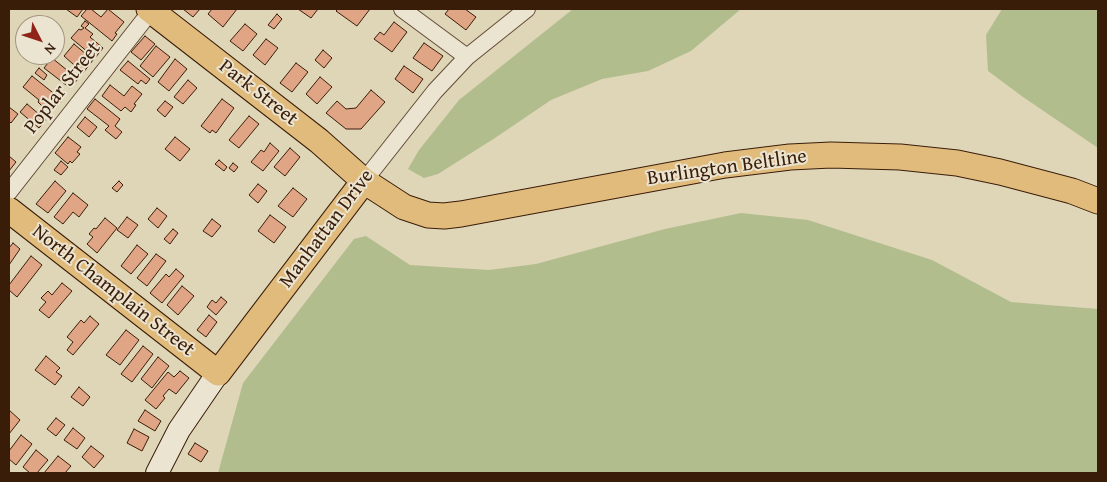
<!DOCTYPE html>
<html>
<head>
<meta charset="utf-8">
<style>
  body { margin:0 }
  #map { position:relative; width:1107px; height:482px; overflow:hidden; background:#dfd6b8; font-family:"Gentium Book Plus",serif }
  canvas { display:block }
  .frame { position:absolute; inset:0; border:10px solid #3a1d09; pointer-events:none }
  .north { position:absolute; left:15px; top:15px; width:50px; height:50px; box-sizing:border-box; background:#eae4d1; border:1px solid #a49481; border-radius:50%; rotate:131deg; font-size:14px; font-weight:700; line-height:20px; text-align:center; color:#3a1d09 }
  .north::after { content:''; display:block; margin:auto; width:18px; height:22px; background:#8f2418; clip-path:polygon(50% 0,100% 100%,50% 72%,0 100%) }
</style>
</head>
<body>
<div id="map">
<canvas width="1107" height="482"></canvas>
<div class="frame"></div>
<div class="north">N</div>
</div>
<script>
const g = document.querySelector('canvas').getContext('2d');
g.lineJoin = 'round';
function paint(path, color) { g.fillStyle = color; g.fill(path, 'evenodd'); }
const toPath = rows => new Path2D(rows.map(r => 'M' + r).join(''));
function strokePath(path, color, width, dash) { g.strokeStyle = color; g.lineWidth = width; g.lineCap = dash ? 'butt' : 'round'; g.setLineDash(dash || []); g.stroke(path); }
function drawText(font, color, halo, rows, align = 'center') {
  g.font = font + ' "Gentium Book Plus",serif'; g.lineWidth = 4; g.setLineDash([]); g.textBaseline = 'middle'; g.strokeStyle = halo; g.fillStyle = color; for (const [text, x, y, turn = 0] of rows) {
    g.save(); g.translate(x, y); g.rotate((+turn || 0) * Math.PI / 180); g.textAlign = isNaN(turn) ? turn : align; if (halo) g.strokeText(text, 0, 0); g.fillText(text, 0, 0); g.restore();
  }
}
paint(toPath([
  [573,9,741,9,691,51,648,71,602,79,551,100,495,138,438,174,424,178,408,169,419,150,459,100],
  [1002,9,1098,9,1098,148,1023,97,988,71,986,35],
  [741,213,808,220,932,260,1011,302,1098,309,1098,473,218,473,243,383,354,239,366,236,410,265,489,270,536,264,665,229]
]), '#b2bd8e');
const building = toPath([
  [66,9,83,9,77,17,66,9],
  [87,9,91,9,101,17,108,9,124,22,115,33,117,34,112,41,81,16,87,9],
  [183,9,200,9,193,17,183,9],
  [212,9,237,9,223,27,208,14,212,9],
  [298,9,318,9,311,18,298,9],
  [338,9,370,9,357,26,336,11,338,9],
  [449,9,465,9,476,17,466,30,445,14,449,9],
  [277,14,282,19,274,29,268,25,277,14],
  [85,21,89,24,85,28,93,34,90,37,103,48,95,58,71,38,79,29,81,30,84,28,81,26,85,21],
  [394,22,407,32,392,52,374,39,380,32,384,35,394,22],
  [245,24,257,34,243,51,230,41,245,24],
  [145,36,155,44,141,60,131,52,145,36],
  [266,39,278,48,265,65,253,55,266,39],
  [424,43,443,56,432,71,413,58,424,43],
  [74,44,93,60,83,73,64,56,74,44],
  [156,46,170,57,153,77,140,66,156,46],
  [323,50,332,58,324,68,315,60,323,50],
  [52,58,78,79,70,88,44,68,52,58],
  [175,59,187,69,169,91,158,82,175,59],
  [128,61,150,79,146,84,141,80,138,84,120,70,128,61],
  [296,63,308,72,292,92,280,83,296,63],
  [404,66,423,79,413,93,395,79,404,66],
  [39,68,47,75,44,80,35,73,39,68],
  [32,76,62,100,53,110,48,106,45,109,38,102,39,100,23,87,32,76],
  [320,77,332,87,317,104,306,94,320,77],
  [188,80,197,88,183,104,174,97,188,80],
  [110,85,124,96,132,86,142,94,134,104,136,105,131,112,125,107,121,111,102,96,110,85],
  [371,90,385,102,361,129,346,129,326,113,337,101,346,109,356,108,371,90],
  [95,99,120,119,115,126,122,132,116,139,105,130,109,126,87,109,95,99],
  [222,99,234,108,216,133,212,130,210,133,201,126,222,99],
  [165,101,173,107,165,117,157,110,165,101],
  [27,104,46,120,39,128,20,112,27,104],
  [9,107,18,114,11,123,9,121,9,107],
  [249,116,259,124,239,148,229,140,249,116],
  [85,117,97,127,89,137,77,127,85,117],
  [68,137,81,147,77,152,80,154,72,163,70,161,68,164,55,153,68,137],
  [175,137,190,149,180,161,165,149,175,137],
  [270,143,279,151,263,171,251,162,261,150,264,152,270,143],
  [290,148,300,157,285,176,274,167,290,148],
  [9,156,16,162,9,171,9,156],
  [219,160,227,167,224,171,215,164,219,160],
  [61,161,68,167,61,175,54,170,61,161],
  [233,163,238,167,234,172,229,168,233,163],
  [55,181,66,191,48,213,36,204,55,181],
  [119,181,123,185,117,192,112,188,119,181],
  [258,184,267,191,258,203,249,195,258,184],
  [293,188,307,199,293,217,278,206,293,188],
  [73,193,88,205,79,217,73,212,63,224,54,217,73,193],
  [157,208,167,216,158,228,148,219,157,208],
  [270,215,286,227,274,243,258,231,270,215],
  [127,217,138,225,128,238,117,230,127,217],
  [105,218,117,228,97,253,87,244,93,237,89,234,94,228,96,229,105,218],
  [212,219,221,226,212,237,203,231,212,219],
  [173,229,178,233,170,244,164,239,173,229],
  [13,243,20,249,9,265,9,248,13,243],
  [137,245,148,254,131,274,121,266,137,245],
  [156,254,166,261,147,286,137,278,156,254],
  [31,256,42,265,17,297,9,290,9,285,31,256],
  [176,269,184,276,162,303,150,293,166,274,169,277,176,269],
  [62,283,72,291,49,318,39,310,46,302,41,298,48,291,52,295,62,283],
  [182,286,194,296,178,315,167,305,182,286],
  [221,297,227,302,216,315,207,307,212,300,216,303,221,297],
  [209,315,217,322,206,337,197,330,209,315],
  [90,316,99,324,73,355,67,350,73,342,67,337,81,320,84,323,90,316],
  [126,330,139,340,120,365,106,355,126,330],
  [143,346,153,354,132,382,121,374,143,346],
  [46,356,60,368,56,372,62,376,55,385,35,370,46,356],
  [158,357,169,366,152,388,141,379,158,357],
  [180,371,189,378,176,394,169,389,163,396,165,398,156,409,145,400,168,372,174,377,180,371],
  [79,387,90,397,83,406,71,397,79,387],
  [9,410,20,420,9,434,9,410],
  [145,410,161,421,155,431,138,421,145,410],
  [56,418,65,425,56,436,47,429,56,418],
  [73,428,85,438,77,449,64,440,73,428],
  [134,429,149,437,142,451,127,443,134,429],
  [21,435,32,444,16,465,9,459,9,451,21,435],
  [195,443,208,451,201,462,188,454,195,443],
  [91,446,104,456,94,468,82,457,91,446],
  [36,450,48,460,37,473,30,473,23,467,36,450],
  [58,456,71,466,65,473,44,473,58,456]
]);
paint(building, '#e0a585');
strokePath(building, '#3a1d09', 1);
const street = toPath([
  [402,9,467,57],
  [364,181,435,91,467,57,527,9],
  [9,192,151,11]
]);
const secondary = toPath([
  [157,473,179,430,218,373]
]);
const primary = toPath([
  [149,9,319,141,364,181,404,207,428,215,444,216,461,214,725,165,790,157,831,155,900,157,957,163,1000,172,1072,191,1098,201],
  [9,210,218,373,364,181]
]);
strokePath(street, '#634b35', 18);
strokePath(secondary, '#3a1d09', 24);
strokePath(primary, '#3a1d09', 27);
strokePath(street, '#eae4d1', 16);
strokePath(secondary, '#eae4d1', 22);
strokePath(primary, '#e0bb7c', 25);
drawText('20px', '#3a1d09', '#eae4d1', [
  ["Poplar Street",63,88,-52],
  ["Park Street",258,93,38],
  ["Burlington Beltline",727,168,-8],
  ["Manhattan Drive",327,229,-53],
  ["North Champlain Street",113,291,38]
]);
</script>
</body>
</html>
